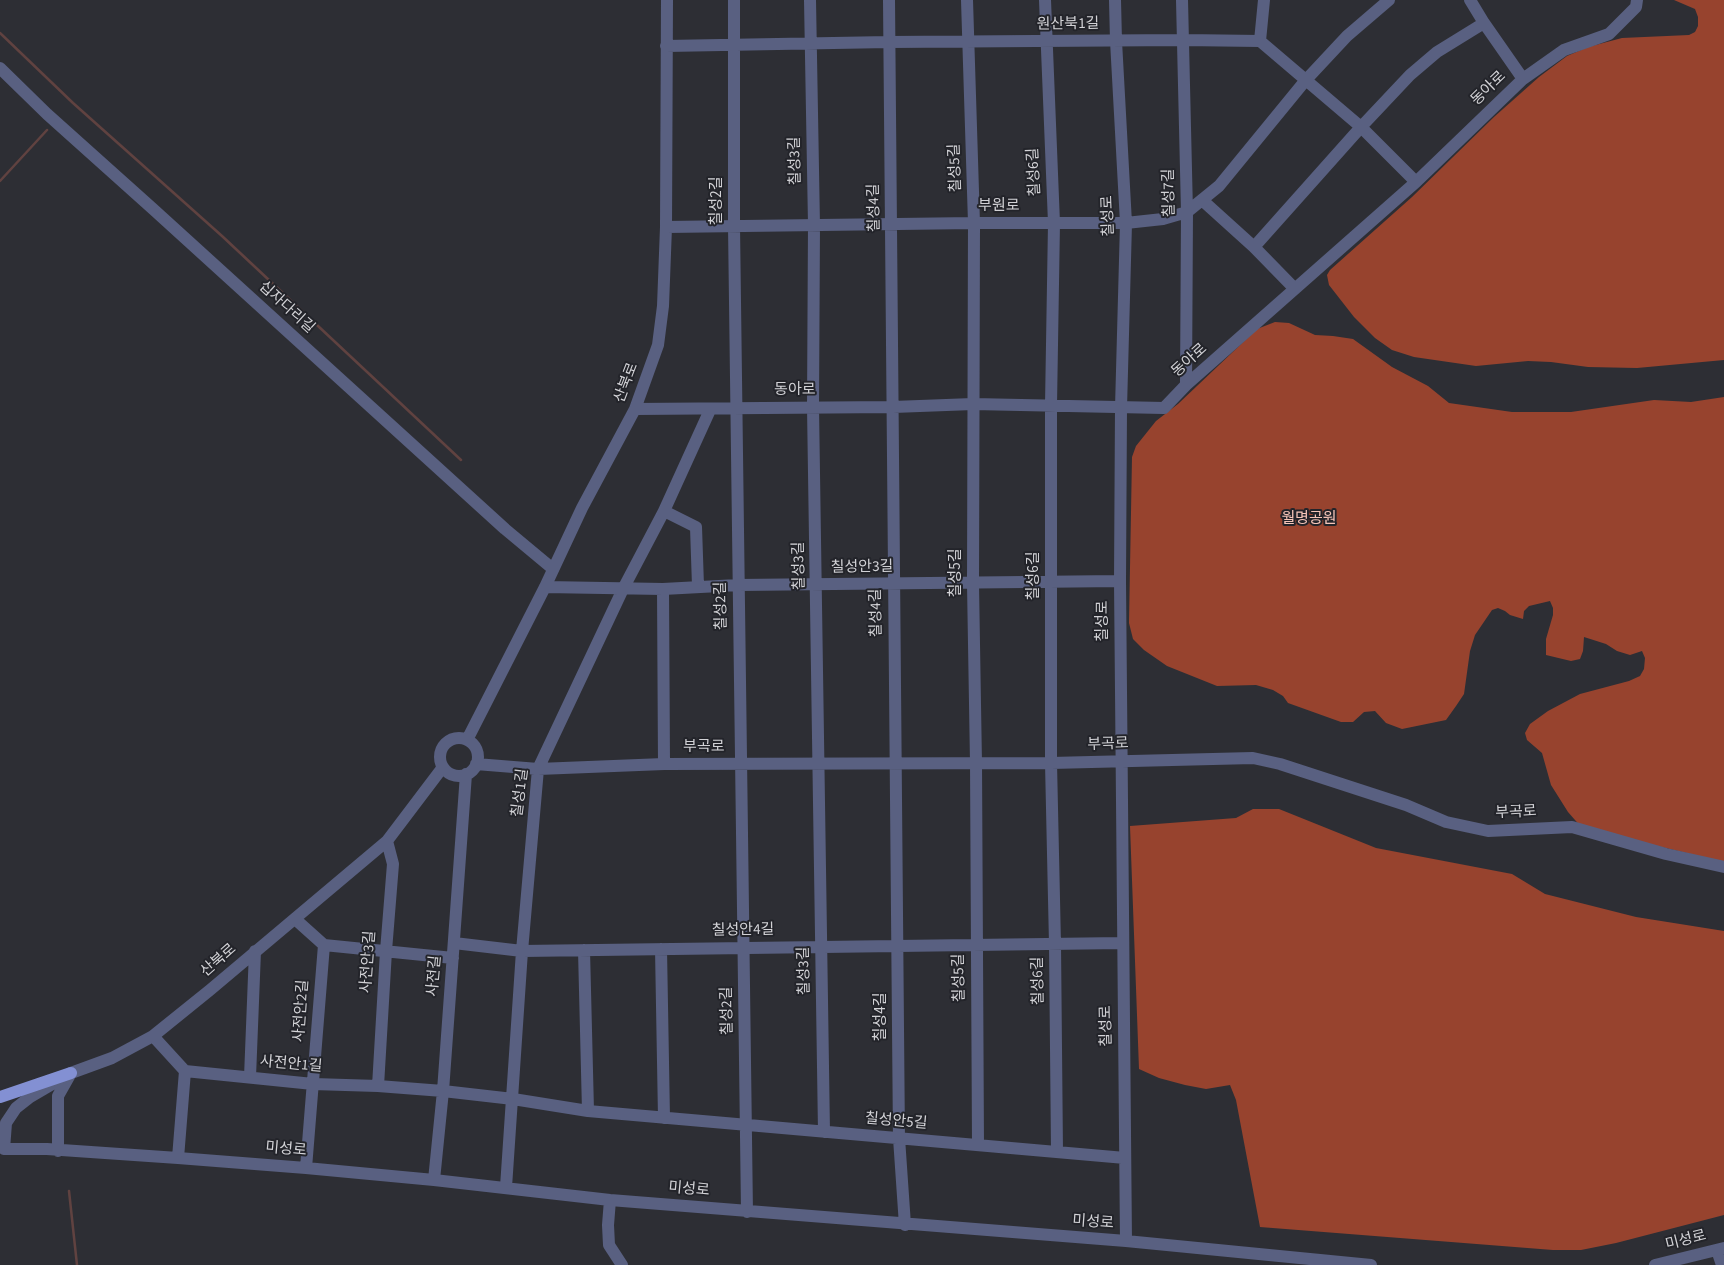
<!DOCTYPE html>
<html>
<head>
<meta charset="utf-8">
<style>
  body { margin:0 }
  canvas { display:block; background:#2d2e34 }
</style>
</head>
<body>
<canvas width="1724" height="1265"></canvas>
<script>
const g = document.querySelector('canvas').getContext('2d');
g.lineJoin = 'round';
function paint(path, color) { g.fillStyle = color; g.fill(path, 'evenodd'); }
const toPath = rows => new Path2D(rows.map(r => 'M' + r).join(''));
function strokePath(path, color, width, dash) { g.strokeStyle = color; g.lineWidth = width; g.lineCap = dash ? 'butt' : 'round'; g.setLineDash(dash || []); g.stroke(path); }
function drawText(font, color, halo, rows, align = 'center') {
  g.font = font + ' "Source Sans 3","Noto Sans KR",sans-serif'; g.lineWidth = 4; g.setLineDash([]); g.textBaseline = 'middle'; g.strokeStyle = halo; g.fillStyle = color; for (const [text, x, y, turn = 0] of rows) {
    g.save(); g.translate(x, y); g.rotate((+turn || 0) * Math.PI / 180); g.textAlign = isNaN(turn) ? turn : align; if (halo) g.strokeText(text, 0, 0); g.fillText(text, 0, 0); g.restore();
  }
}
paint(toPath([
  [1674,0,1724,0,1724,360,1637,368,1588,367,1551,362,1528,361,1476,366,1414,357,1392,350,1375,338,1354,317,1329,285,1327,275,1330,270,1412,197,1494,117,1539,77,1567,56,1588,47,1622,38,1689,35,1695,32,1698,26,1698,17,1695,9],
  [1275,322,1289,323,1315,335,1333,336,1353,339,1392,367,1428,386,1449,403,1512,412,1571,412,1654,400,1691,402,1724,397,1724,862,1582,828,1568,812,1551,785,1542,753,1527,740,1525,733,1530,724,1548,711,1580,694,1629,681,1640,676,1644,669,1645,658,1642,651,1630,655,1617,651,1606,644,1584,637,1583,651,1580,659,1571,661,1546,655,1546,639,1553,615,1553,608,1550,601,1529,606,1524,611,1523,619,1510,615,1505,611,1498,608,1492,610,1475,635,1470,651,1464,694,1456,706,1446,720,1402,729,1386,723,1375,711,1364,712,1353,722,1341,722,1288,703,1283,696,1273,690,1256,685,1217,686,1167,666,1144,650,1133,639,1129,623,1132,457,1136,446,1156,421,1178,404,1257,329],
  [1253,809,1279,809,1376,848,1512,874,1545,894,1636,917,1724,931,1724,1215,1616,1243,1581,1250,1553,1250,1260,1227,1236,1100,1230,1085,1206,1089,1185,1085,1159,1078,1139,1069,1130,826,1236,818]
]), '#97432e');
strokePath(toPath([
  [0,33,73,103,222,236,461,460],
  [0,181,47,130],
  [69,1191,77,1265]
]), '#604240', 2.5);
strokePath(toPath([
  [734,0,734,226,747,1212],
  [810,0,814,225,813,407,824,1132],
  [889,0,899,1138,905,1225],
  [967,0,974,223,973,584,976,763,978,1145],
  [1045,0,1054,223,1051,405,1051,763,1055,944,1057,1152],
  [1115,0,1116,41,1126,223,1121,408,1120,581,1126,1241],
  [1182,0,1187,212,1186,385],
  [1470,0,1484,23,1523,79],
  [1260,41,1264,0],
  [666,46,889,42,1183,40,1260,41,1361,127,1416,182],
  [0,68,47,114,153,209,505,529,553,569],
  [1202,200,1254,247,1295,289],
  [666,227,974,223,1126,223,1163,219,1187,212,1219,186,1305,81,1347,36,1389,0],
  [1254,247,1361,127,1410,75,1437,52,1484,23],
  [635,409,893,407,973,404,1164,408,1186,385,1416,182,1523,79,1564,50,1609,34,1636,7,1637,0],
  [664,511,696,527,698,586],
  [545,587,663,589,738,585,1120,581],
  [663,589,664,764],
  '440 757a19 19 0 1 1 38 0a19 19 0 1 1-38 0Z',
  [467,740,545,587,582,508,635,409,658,345,663,306,666,227,667,0],
  [476,764,538,769,664,764,1051,763,1253,758,1280,764,1406,805,1446,822,1488,831,1572,827,1666,854,1724,867],
  [443,767,387,841,210,990,153,1036,112,1058,71,1073,30,1097,16,1108,6,1123,4,1149,47,1149,178,1158,306,1168,434,1180,610,1200,1126,1241,1371,1265],
  [295,919,324,945,453,958],
  [454,943,522,951,1122,943],
  [661,949,664,1118],
  [584,950,588,1111],
  [153,1036,185,1071,313,1084,378,1086,443,1091,513,1099,588,1111,1125,1158],
  [250,1077,255,951],
  [378,1086,386,951,393,864,387,841],
  [58,1151,58,1096,71,1073],
  [178,1158,185,1071],
  [306,1168,324,945],
  [434,1180,443,1091,466,774],
  [506,1187,522,951,538,769,623,589,664,511,710,410],
  [610,1200,608,1225,609,1245,622,1265],
  [1717,1250,1722,1265],
  [1655,1265,1724,1248]
]), '#596081', 12);
strokePath(toPath([
  [0,1097,71,1073]
]), '#8390d3', 12);
drawText('15px', '#d2d2d6', '#23242a', [
  ["원산북1길",1068,25,-1],
  ["동아로",1489,89,-44],
  ["칠성3길",796,161,-91],
  ["칠성5길",956,168,-92],
  ["칠성6길",1035,172,-93],
  ["칠성7길",1170,193,-91],
  ["칠성2길",718,201,-90],
  ["부원로",999,207],
  ["칠성4길",875,208,-91],
  ["칠성로",1109,216,-92],
  ["십자다리길",286,308,42],
  ["동아로",1190,361,-42],
  ["산북로",627,383,-69],
  ["동아로",795,391],
  ["칠성3길",800,566,-91],
  ["칠성안3길",862,568,-1],
  ["칠성5길",957,573,-90],
  ["칠성6길",1035,576,-90],
  ["칠성2길",722,606,-91],
  ["칠성4길",877,613,-91],
  ["칠성로",1104,621,-90],
  ["부곡로",1108,745,-2],
  ["부곡로",704,748],
  ["칠성1길",521,793,-83],
  ["부곡로",1516,813,-3],
  ["칠성안4길",743,931,-1],
  ["산북로",219,961,-41],
  ["사전안3길",369,962,-86],
  ["칠성3길",805,971,-91],
  ["사전길",435,976,-85],
  ["칠성5길",960,978,-91],
  ["칠성6길",1039,981,-91],
  ["사전안2길",302,1011,-86],
  ["칠성2길",728,1011,-91],
  ["칠성4길",882,1017,-90],
  ["칠성로",1107,1026,-91],
  ["사전안1길",291,1065,5],
  ["칠성안5길",896,1122,5],
  ["미성로",286,1150,5],
  ["미성로",689,1190,5],
  ["미성로",1093,1223,4],
  ["미성로",1686,1241,-14]
]);
drawText('15px', '#f6c5b8', '#23242a', [
  ["월명공원",1309,520]
]);
</script>
</body>
</html>
